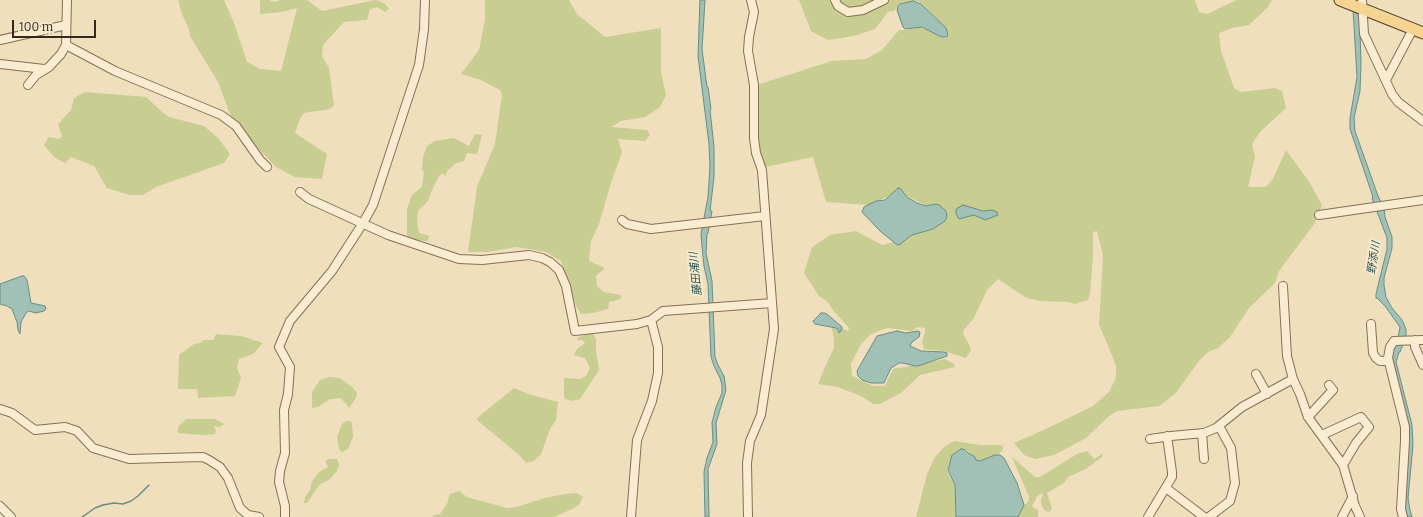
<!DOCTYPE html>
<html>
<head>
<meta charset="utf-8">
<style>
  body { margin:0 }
  #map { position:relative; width:1423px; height:517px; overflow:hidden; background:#efdfbd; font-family:Bitter,serif }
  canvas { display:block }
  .scale { position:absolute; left:12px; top:20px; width:84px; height:18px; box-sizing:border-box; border:2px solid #36271b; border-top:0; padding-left:5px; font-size:12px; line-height:14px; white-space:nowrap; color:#36271b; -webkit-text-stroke:3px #f7e9cd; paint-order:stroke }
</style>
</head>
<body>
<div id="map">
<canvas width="1423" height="517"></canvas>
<div class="scale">100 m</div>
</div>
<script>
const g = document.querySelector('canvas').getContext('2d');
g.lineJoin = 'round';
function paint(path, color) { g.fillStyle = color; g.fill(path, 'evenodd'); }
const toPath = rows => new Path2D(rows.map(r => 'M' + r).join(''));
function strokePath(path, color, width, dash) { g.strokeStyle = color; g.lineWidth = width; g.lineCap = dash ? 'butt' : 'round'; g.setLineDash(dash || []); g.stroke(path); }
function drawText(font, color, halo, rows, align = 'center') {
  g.font = font + ' Bitter,"Noto Sans JP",serif'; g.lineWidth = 4; g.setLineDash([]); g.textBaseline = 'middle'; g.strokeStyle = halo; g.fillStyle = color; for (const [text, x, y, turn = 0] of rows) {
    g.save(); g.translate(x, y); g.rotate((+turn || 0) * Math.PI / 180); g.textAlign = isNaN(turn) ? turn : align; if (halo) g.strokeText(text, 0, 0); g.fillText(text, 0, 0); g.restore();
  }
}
paint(toPath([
  [178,0,224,0,234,23,247,62,260,69,281,71,297,8,282,12,260,14,260,0,270,0,270,1,277,2,279,0,307,0,322,11,376,0,385,4,389,9,385,12,377,7,370,9,367,20,344,22,323,45,322,56,329,68,334,105,330,109,304,113,300,119,295,133,327,154,322,179,295,177,276,167,255,145,231,117,218,82,190,36,189,29,182,14],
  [485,0,569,0,577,14,605,37,661,28,661,72,666,95,660,107,645,117,621,121,611,127,647,130,650,135,645,141,618,139,622,152,611,183,599,224,591,241,589,261,605,268,596,276,597,286,604,292,621,295,621,299,609,302,608,309,593,313,581,314,576,306,561,261,546,252,517,247,487,252,468,252,477,187,495,144,502,95,500,90,481,80,461,74,479,50,485,20],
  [799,0,1195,0,1199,12,1207,14,1237,0,1272,0,1267,8,1249,25,1232,28,1219,33,1221,51,1234,88,1241,92,1275,88,1282,91,1286,108,1260,132,1252,144,1255,157,1248,187,1266,187,1273,179,1286,150,1310,183,1322,205,1315,223,1279,271,1275,283,1249,308,1230,337,1218,348,1208,352,1199,361,1175,394,1159,406,1117,411,1109,416,1086,438,1054,455,1035,459,1024,455,1014,443,1048,428,1093,406,1109,392,1116,378,1116,366,1107,343,1099,325,1103,255,1097,231,1093,232,1093,256,1090,293,1088,300,1075,304,1068,302,1039,301,1025,297,998,279,987,290,974,318,963,331,964,336,968,342,971,350,966,358,944,351,924,349,922,341,925,332,925,328,918,327,912,331,887,328,871,334,861,344,851,364,852,376,873,386,885,386,893,369,905,367,945,359,954,364,955,367,920,375,901,393,880,404,873,404,863,397,838,387,818,384,825,367,834,348,834,338,831,325,838,326,848,331,849,328,832,309,828,302,819,296,804,273,812,247,830,235,856,231,882,245,899,241,940,207,925,205,899,192,868,205,826,202,813,157,765,167,760,153,757,140,757,85,832,61,866,59,882,50,899,30,906,30,919,27,928,30,941,38,946,38,949,36,946,28,922,4,918,1,912,1,900,3,894,11,888,12,875,29,854,36,828,40,811,31],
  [85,92,146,97,162,112,169,117,204,126,218,138,230,154,224,163,156,187,143,195,129,195,107,188,94,166,71,157,65,163,54,157,44,145,49,137,59,139,62,136,58,124,71,110,74,98],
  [475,134,482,135,477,154,467,153,464,161,456,163,448,170,445,176,442,173,438,178,431,192,428,201,418,211,417,220,419,233,429,236,428,241,410,239,407,235,407,209,412,195,422,187,424,173,422,169,423,157,427,146,435,141,454,138,469,146],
  [592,332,596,339,596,351,599,370,580,399,571,401,564,398,564,378,580,379,586,376,590,368,585,358,574,355,577,349,585,343,583,340,578,340,577,338],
  [216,334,241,336,263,343,253,354,239,359,237,368,241,378,235,396,198,398,197,389,178,389,179,355,194,344,200,343,204,340,213,340],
  [329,377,340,378,352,387,357,393,356,398,349,408,341,398,330,399,318,407,312,408,312,392,320,380],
  [514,388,528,394,558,402,556,420,550,429,541,454,534,461,526,463,519,455,477,420,477,418],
  [186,419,215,419,224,424,220,427,213,426,216,430,215,434,203,435,178,433,178,427],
  [346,421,350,421,352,423,353,437,348,449,342,452,339,449,337,437,342,424],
  [954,441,980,445,997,445,1003,446,1003,449,999,454,983,461,976,461,973,455,963,448,952,454,947,471,955,486,956,517,916,517,927,474,935,457,944,447],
  [1087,451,1094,459,1102,454,1103,456,1086,469,1068,477,1064,483,1047,493,1052,509,1049,512,1044,510,1041,504,1041,499,1043,495,1042,493,1037,496,1035,501,1032,505,1033,508,1038,510,1038,517,1018,517,1024,505,1028,502,1029,497,1012,457,1035,477,1040,477,1077,454],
  [329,459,337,459,339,464,337,471,330,479,319,485,307,503,304,503,305,497,310,490,312,481,319,472,328,467,325,461],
  [459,491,467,497,507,508,516,507,545,498,565,494,577,493,583,497,579,505,570,510,554,517,433,517,433,515,440,514,447,504,450,494]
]), '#c8cd91');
const water = toPath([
  [700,0,705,0,702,49,707,87,708,87,711,109,710,110,714,147,714,177,710,211,712,211,708,233,707,234,706,253,712,281,715,357,718,365,724,376,726,390,716,423,717,444,708,469,709,517,705,517,704,472,707,458,713,442,712,423,716,407,722,393,722,385,720,378,714,366,711,357,708,284,704,266,702,246,701,234,708,197,710,166,709,144,698,56,700,0],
  [1351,0,1359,0,1361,63,1360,91,1354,118,1355,131,1378,196,1384,208,1385,217,1392,237,1392,248,1384,278,1384,285,1386,297,1392,308,1402,320,1406,329,1406,337,1400,352,1399,352,1396,362,1412,425,1413,445,1408,498,1410,510,1412,517,1407,517,1404,506,1408,446,1392,362,1393,353,1392,352,1398,338,1400,327,1385,306,1379,300,1379,299,1376,298,1376,294,1387,249,1387,238,1372,198,1373,197,1350,129,1350,118,1357,77,1353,9,1351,0],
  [913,1,921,4,946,28,948,35,947,37,941,37,922,27,905,29,903,27,897,10,898,6,900,4,913,1],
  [898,188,900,188,907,197,917,203,926,206,936,204,939,205,946,211,947,217,945,221,933,229,912,235,899,245,896,244,880,231,862,212,864,207,876,201,885,200,898,188],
  [963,205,983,211,992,210,997,212,998,215,985,220,974,215,959,219,956,214,956,209,963,205],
  [22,276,24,276,27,280,31,303,45,306,46,309,44,311,36,313,29,311,26,313,21,322,20,334,18,330,17,322,12,309,7,306,0,304,0,284,22,276],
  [821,313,825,313,828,315,842,327,841,331,839,333,838,329,836,328,815,324,813,321,821,313],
  [897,331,906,333,918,331,920,332,919,337,912,342,910,346,921,351,944,352,947,353,947,356,918,366,915,366,903,363,899,363,891,368,884,383,871,383,862,380,858,376,857,371,877,336,897,331],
  [961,449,964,449,968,453,974,456,976,460,980,461,995,455,1000,455,1004,458,1017,483,1024,505,1018,517,956,517,955,485,948,470,952,455,961,449]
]);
paint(water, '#a1c0b6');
strokePath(water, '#688e84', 1);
strokePath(toPath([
  [82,517,95,508,103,505,114,503,123,504,131,501,138,496,149,485]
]), '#688e84', 1.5);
const minor = toPath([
  [835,0,838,6,848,12,863,10,884,0],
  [1362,0,1364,34,1392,94,1398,102,1423,121],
  [0,40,66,25],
  [66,45,115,71,221,115,236,126,260,160,267,167],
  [0,64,44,69],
  [1386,80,1413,29],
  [28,85,36,75,49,67,61,54,66,45,67,0],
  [300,192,309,199,388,235,459,259,482,260,529,255,542,258,550,262,559,270,566,286,575,331,637,324,651,320,663,311,772,303],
  [1319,215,1423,200],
  [622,220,627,224,651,229,765,216],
  [1283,286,1287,356,1293,379,1300,394,1308,417,1343,465,1355,506,1360,517],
  [1371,324,1373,353,1376,358,1380,361,1385,361,1388,358,1390,347,1394,341,1423,340],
  [1415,340,1415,347,1423,365],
  [1388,358,1405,427,1405,441,1401,509,1403,517],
  [1256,374,1267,394],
  [0,409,12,413,35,430,65,427,77,431,93,448,129,459,203,457,209,460,220,467,228,478,240,508,248,515,259,517],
  [1308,417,1331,392,1333,390,1329,385],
  [1202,433,1204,459],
  [1322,435,1361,417,1369,427,1356,443,1343,465],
  [1150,439,1171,436,1204,433,1216,428,1242,407,1293,379],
  [1166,488,1204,517],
  [0,506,11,517],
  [285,517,285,506,279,482,280,471,285,453,284,410,288,394,290,367,279,347,290,321,332,271,363,223,373,205,419,65,424,29,425,0],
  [631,517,637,440,652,401,658,373,658,347,651,320],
  [748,517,747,463,750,441,761,415,774,329,762,170,756,153,754,138,754,85,748,51,749,37,754,12,751,0],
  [1148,517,1172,477,1172,472,1167,436],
  [1209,517,1230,501,1235,483,1231,448,1219,426],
  [1342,517,1353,496]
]);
const major = toPath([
  [1340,0,1423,33]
]);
strokePath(minor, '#886f56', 10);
strokePath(major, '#553d2a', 13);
strokePath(minor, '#faecd0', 8);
strokePath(major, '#f5d492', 11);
drawText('italic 11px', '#295753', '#f7e9cd', [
  ["野添川",1374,258,-81],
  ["藤田浦川",696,274,-96]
]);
</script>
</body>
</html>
